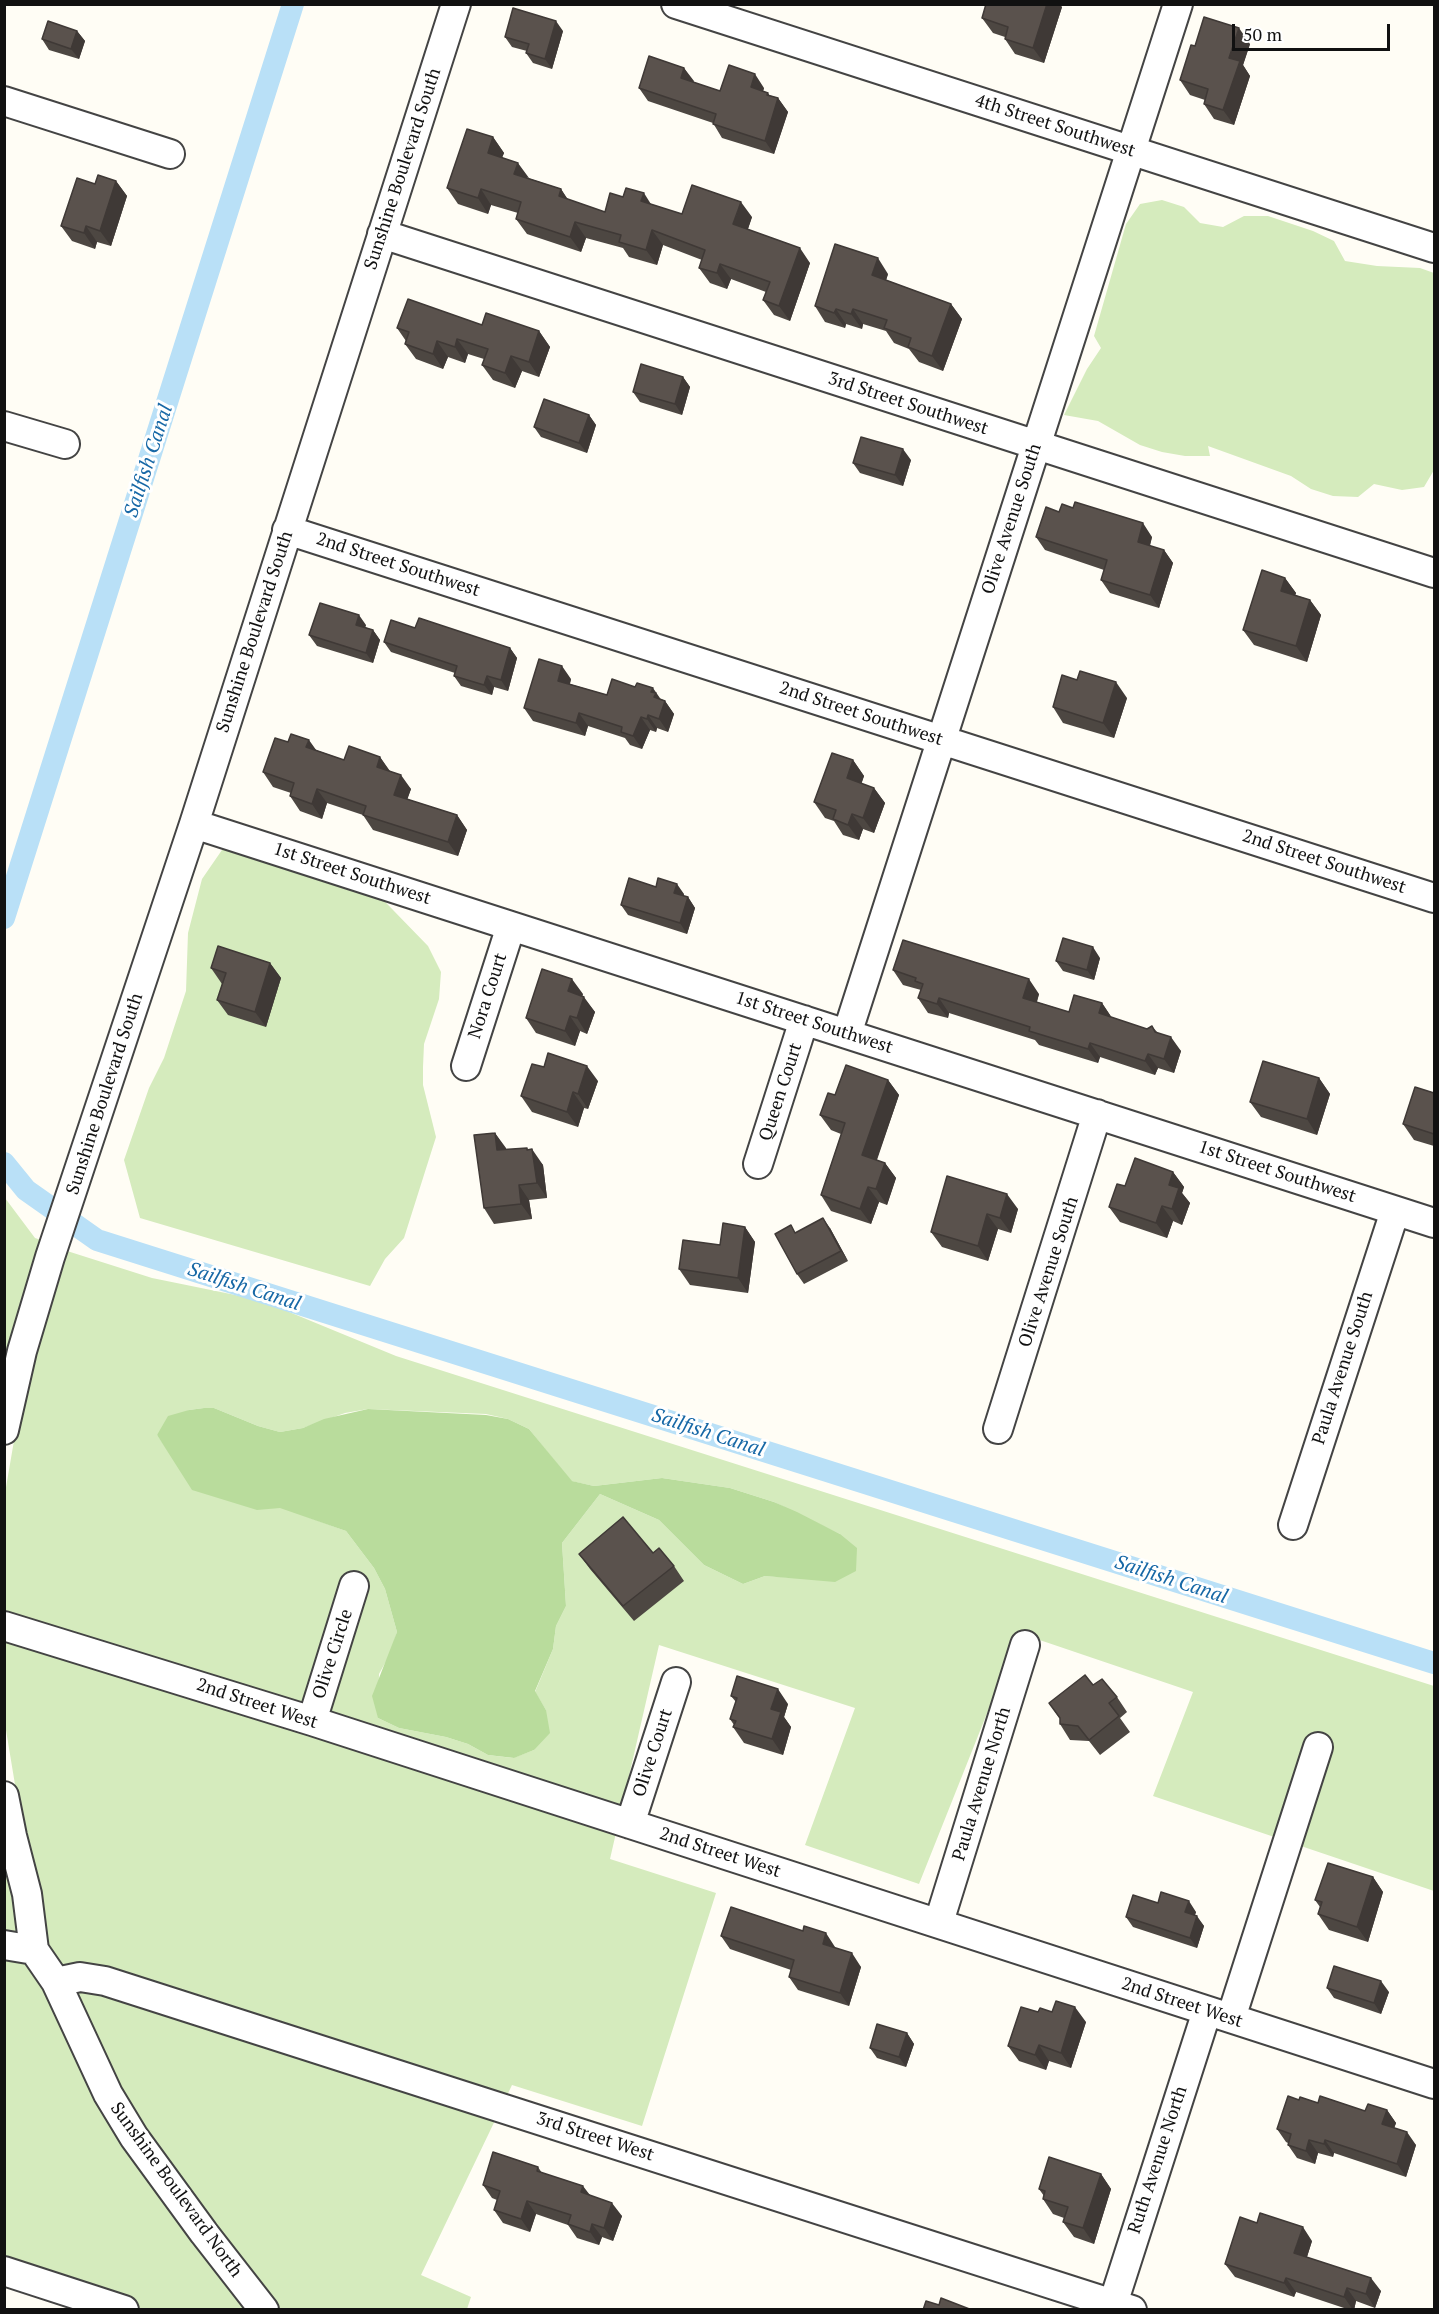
<!DOCTYPE html>
<html>
<head>
<meta charset="utf-8">
<style>
  body { margin:0 }
  #map { position:relative; width:1439px; height:2314px; overflow:hidden; background:#fffdf5; font-family:"PT Serif",serif }
  canvas { display:block }
  .frame { position:absolute; inset:0; border:6px solid #111; pointer-events:none }
  .scale { position:absolute; left:1232px; top:24px; width:158px; height:27px; box-sizing:border-box; border:3px solid #111; border-top:0; padding-left:8px; font-size:18px; line-height:21px; white-space:nowrap; color:#111; -webkit-text-stroke:4px #fff; paint-order:stroke }
</style>
</head>
<body>
<div id="map">
<canvas width="1439" height="2314"></canvas>
<div class="frame"></div>
<div class="scale">50 m</div>
</div>
<script>
const g = document.querySelector('canvas').getContext('2d');
g.lineJoin = 'round';
function paint(path, color) { g.fillStyle = color; g.fill(path, 'evenodd'); }
const toPath = rows => new Path2D(rows.map(r => 'M' + r).join(''));
function strokePath(path, color, width, dash) { g.strokeStyle = color; g.lineWidth = width; g.lineCap = dash ? 'butt' : 'round'; g.setLineDash(dash || []); g.stroke(path); }
function drawText(font, color, halo, rows, align = 'center') {
  g.font = font + ' "PT Serif",serif'; g.lineWidth = 6; g.setLineDash([]); g.textBaseline = 'middle'; g.strokeStyle = halo; g.fillStyle = color; for (const [text, x, y, turn = 0] of rows) {
    g.save(); g.translate(x, y); g.rotate((+turn || 0) * Math.PI / 180); g.textAlign = isNaN(turn) ? turn : align; if (halo) g.strokeText(text, 0, 0); g.fillText(text, 0, 0); g.restore();
  }
}
paint(toPath([
  [1162,200,1184,207,1200,223,1223,227,1244,216,1268,216,1313,231,1334,241,1345,261,1377,266,1420,268,1434,273,1434,470,1424,487,1402,490,1374,484,1358,497,1333,496,1311,489,1291,476,1208,446,1210,456,1185,456,1162,452,1140,445,1098,421,1064,415,1087,369,1101,348,1094,336,1126,224,1140,204],
  [233,834,360,876,428,946,441,972,439,999,424,1044,423,1067,423,1085,436,1137,404,1238,385,1259,370,1286,140,1218,124,1160,149,1088,164,1058,186,991,188,933,202,879],
  [5,1198,35,1238,44,1241,5,1378],
  [64,1250,152,1278,260,1300,396,1356,1434,1686,1434,1891,1153,1796,1193,1692,1019,1633,919,1884,805,1845,855,1708,659,1645,610,1859,716,1893,642,2126,512,2085,421,2275,471,2297,467,2309,279,2309,213,2225,143,2129,45,1945,23,1833,5,1724,4,1499,16,1429,32,1353],
  [204,1408,214,1408,258,1426,280,1432,303,1428,345,1413,368,1409,486,1414,508,1419,529,1429,571,1481,594,1486,662,1478,730,1488,774,1502,840,1534,812,1579,765,1576,743,1584,704,1565,659,1520,600,1494,562,1543,566,1606,556,1626,553,1649,535,1692,546,1710,534,1750,513,1758,488,1755,468,1744,446,1737,399,1728,378,1718,379,1674,390,1654,397,1632,385,1589,374,1568,346,1531,280,1507,169,1452,157,1435,189,1410],
  [4,1853,16,1897,23,1952,249,2309,103,2309,5,2280]
]), '#d5ebbd');
paint(toPath([
  [204,1408,214,1408,258,1426,280,1432,303,1428,324,1419,368,1409,486,1415,508,1419,529,1429,572,1481,594,1486,662,1478,730,1488,774,1502,797,1512,840,1534,857,1548,856,1571,835,1582,765,1576,743,1584,704,1565,659,1520,600,1494,562,1543,566,1606,556,1626,553,1649,535,1691,546,1710,550,1733,534,1750,514,1758,488,1755,468,1744,446,1737,399,1728,378,1718,372,1696,397,1632,385,1589,374,1568,346,1531,280,1508,257,1510,192,1490,157,1435,168,1416,189,1410]
]), '#b9dc9c');
strokePath(toPath([
  [4,918,293,4],
  [4,1163,26,1190,97,1240,1434,1663]
]), '#b9e0f7', 22);
const minor = toPath([
  [676,4,1434,248],
  [4,101,170,154],
  [382,234,1434,573],
  [4,426,65,444],
  [287,530,1434,898],
  [194,824,1434,1223],
  [847,1034,1178,4],
  [466,1066,511,926],
  [758,1164,804,1020],
  [998,1429,1097,1114],
  [4,1430,22,1351,50,1257,194,824,456,4],
  [1293,1525,1395,1211],
  [4,1626,312,1721,1434,2084],
  [312,1721,354,1586],
  [4,1796,12,1836,27,1894,34,1950,56,1982,108,2094,134,2137,204,2233,264,2310],
  [630,1824,676,1682],
  [939,1922,1025,1645],
  [4,1945,34,1950],
  [56,1982,80,1977,105,1981,1132,2310],
  [1231,2018,1318,1747],
  [4,2271,124,2310],
  [1111,2310,1207,2011]
]);
strokePath(minor, '#444', 32);
strokePath(minor, '#fff', 28);
paint(toPath([
  [1062,7,1044,63,1015,54,1005,39,1005,37,993,33,982,18],
  [77,31,85,41,79,59,49,50,42,39],
  [563,31,552,69,533,63,526,53,527,51,512,47,505,37],
  [1250,44,1243,65,1250,76,1234,125,1214,119,1204,104,1205,100,1190,95,1180,80,1195,46],
  [684,68,693,82,720,91,764,88,763,91,769,95,778,98,788,112,774,154,722,138,713,123,648,101,639,88],
  [493,137,504,153,502,157,528,178,561,189,567,199,605,212,651,205,682,214,752,217,748,229,810,263,790,321,774,315,763,300,766,292,731,279,727,289,710,283,699,268,702,260,663,245,657,265,629,257,623,248,586,238,581,252,527,234,516,219,518,213,491,205,488,214,458,204,447,188],
  [116,181,127,196,111,246,97,242,95,249,72,241,61,226,95,184],
  [888,274,886,280,951,304,962,319,943,371,919,362,909,349,894,343,886,331,863,324,862,329,846,324,845,328,825,322,815,306],
  [482,325,539,331,550,347,539,377,522,371,515,388,493,380,482,365,484,359,468,354,465,363,448,357,443,369,416,359,405,344,406,341,397,328],
  [683,377,690,387,682,415,640,402,633,392],
  [589,415,596,425,587,453,541,437,534,427],
  [911,460,903,486,860,473,853,463],
  [1059,512,1152,537,1150,546,1164,550,1173,563,1159,608,1110,593,1101,580,1104,570,1045,550,1036,537],
  [1285,578,1296,593,1295,595,1310,600,1321,615,1307,662,1254,645,1243,630],
  [366,625,365,627,373,630,380,640,373,663,317,646,309,635],
  [415,628,510,648,517,658,508,691,494,687,492,695,461,686,454,676,455,673,391,652,384,642],
  [571,679,570,684,607,695,661,699,665,701,674,714,668,732,657,728,656,732,650,730,642,749,630,745,625,738,588,726,585,736,533,721,524,708],
  [1127,698,1114,738,1063,723,1053,707],
  [316,750,344,760,380,757,390,771,411,789,407,799,457,815,467,830,458,856,373,830,363,815,327,803,322,819,300,811,290,796,291,793,273,787,263,772],
  [853,760,864,776,861,784,874,788,885,803,874,833,863,829,859,840,843,835,834,821,825,818,814,802],
  [656,887,684,894,683,896,688,897,695,908,687,934,628,915,621,905],
  [1100,958,1094,980,1063,971,1056,961],
  [270,963,281,978,266,1027,228,1015,217,1000,222,984,211,968],
  [893,970,1039,994,1037,1002,1069,1012,1102,1003,1112,1018,1147,1029,1152,1026,1157,1032,1181,1051,1174,1073,1158,1068,1155,1075,1100,1057,1098,1063,1039,1045,1035,1040,949,1013,948,1018,928,1013,918,998,921,990,903,985],
  [583,994,582,996,595,1012,587,1034,580,1031,575,1046,536,1033,526,1018],
  [1319,1078,1330,1094,1317,1135,1261,1117,1250,1102],
  [888,1080,899,1095,877,1160,885,1163,896,1178,887,1205,879,1202,871,1224,831,1211,821,1195,841,1134,831,1130,820,1115],
  [598,1081,588,1109,584,1108,578,1127,532,1112,521,1096],
  [1434,1093,1434,1146,1414,1140,1403,1124],
  [495,1133,506,1150,529,1150,543,1165,547,1198,529,1200,532,1219,494,1224,484,1208],
  [1173,1172,1184,1187,1182,1193,1190,1203,1182,1225,1173,1221,1167,1238,1120,1222,1109,1207,1125,1186],
  [947,1176,1018,1209,1011,1233,998,1229,988,1261,942,1247,931,1232],
  [745,1227,755,1242,748,1293,690,1285,679,1269,720,1245],
  [830,1228,848,1261,804,1284,797,1274,796,1232],
  [579,1554,674,1566,684,1581,634,1621,590,1569],
  [1093,1685,1117,1697,1127,1712,1120,1718,1130,1732,1100,1755,1089,1741,1070,1740,1060,1724,1060,1719,1049,1703],
  [731,1696,788,1704,784,1717,791,1727,783,1755,744,1743,733,1727,734,1725,730,1719,736,1702],
  [1373,1877,1383,1892,1368,1942,1329,1930,1318,1914,1320,1907,1315,1900],
  [1158,1903,1196,1912,1195,1915,1204,1926,1197,1948,1133,1927,1126,1917],
  [721,1936,835,1947,835,1948,861,1967,849,2006,798,1990,789,1977,791,1970,730,1949],
  [1327,1988,1389,1992,1381,2014,1334,1998],
  [1038,2012,1086,2022,1071,2068,1049,2061,1046,2070,1019,2061,1008,2046],
  [907,2033,914,2044,906,2067,877,2058,870,2048],
  [1318,2103,1365,2111,1387,2110,1396,2123,1394,2128,1416,2145,1406,2177,1334,2153,1333,2157,1318,2153,1315,2164,1297,2158,1288,2145,1288,2143,1286,2142,1277,2129],
  [538,2167,542,2173,590,2195,622,2216,613,2241,602,2237,599,2245,577,2238,568,2225,536,2214,530,2232,503,2223,494,2210,497,2200,492,2198,483,2185],
  [1101,2174,1111,2189,1094,2244,1074,2237,1063,2222,1064,2218,1053,2214,1043,2199,1044,2196,1039,2189],
  [1312,2241,1307,2257,1381,2291,1375,2308,1356,2301,1354,2310,1350,2310,1296,2292,1294,2297,1235,2277,1225,2264]
]), '#4d4742');
paint(toPath([
  [1047,4,1060,4,1062,7,1044,63,1033,48],
  [556,21,563,31,552,69,545,59],
  [1239,28,1250,44,1243,65,1250,76,1234,125,1223,110,1229,58],
  [77,31,85,41,79,59,71,49],
  [684,68,694,81,690,91,681,78],
  [755,74,764,88,760,101,751,87],
  [768,93,776,105,778,98,788,112,774,154,765,141],
  [493,137,504,153,498,168,488,153],
  [518,163,529,178,514,174],
  [116,181,127,196,111,246,100,231],
  [481,189,491,205,488,214,478,198],
  [561,189,571,204,559,196],
  [644,193,654,209,641,201],
  [741,202,752,217,744,240,733,224],
  [575,222,586,238,581,252,570,237],
  [86,226,97,242,95,249,84,233],
  [652,230,663,245,657,265,646,250],
  [800,248,810,263,790,321,779,306],
  [878,258,888,274,883,290,872,275],
  [720,264,731,279,727,289,717,273],
  [951,304,962,319,943,371,932,356],
  [836,309,846,324,845,328,834,313],
  [853,309,863,324,862,329,851,314],
  [539,331,550,347,539,377,529,362],
  [457,339,468,354,465,363,455,347],
  [437,341,448,357,443,369,433,354],
  [511,356,522,371,515,388,505,373],
  [683,377,690,387,682,415,675,404],
  [589,415,596,425,587,453,579,443],
  [903,449,911,460,903,486,895,475],
  [1143,523,1152,537,1147,555,1138,542],
  [1164,550,1173,563,1159,608,1150,595],
  [1285,578,1296,593,1292,606,1281,591],
  [1310,600,1321,615,1307,662,1296,646],
  [359,615,366,625,363,635,356,625],
  [373,630,380,640,373,663,366,653],
  [510,648,517,658,508,691,501,680],
  [562,666,571,679,567,694,558,681],
  [487,676,494,687,492,695,484,685],
  [1116,682,1127,698,1114,738,1103,723],
  [653,688,662,701,665,701,674,714,668,732,659,719,651,692],
  [579,713,588,726,585,736,576,723],
  [648,715,657,728,656,732,647,719],
  [641,717,650,730,642,749,633,736],
  [309,740,319,754,306,747],
  [380,757,390,772,377,767],
  [853,760,864,776,858,794,847,778],
  [401,775,411,789,404,809,394,795],
  [874,788,885,803,874,833,863,818],
  [317,789,327,803,322,819,312,804],
  [852,814,863,829,859,840,848,825],
  [457,815,467,830,458,856,448,842],
  [677,884,684,894,681,903,674,893],
  [688,897,695,908,687,934,680,923],
  [1093,947,1100,958,1094,980,1087,970],
  [270,963,281,978,266,1027,255,1012],
  [572,979,583,994,579,1007,568,991],
  [1029,979,1039,994,1033,1013,1023,998],
  [584,997,595,1012,587,1034,577,1018],
  [939,998,949,1013,948,1018,937,1004],
  [1102,1003,1112,1018,1099,1013],
  [570,1016,580,1031,575,1046,565,1031],
  [1171,1037,1181,1051,1174,1073,1164,1059],
  [1090,1043,1100,1057,1098,1063,1088,1049],
  [1148,1054,1158,1068,1155,1075,1145,1061],
  [587,1066,598,1081,588,1109,578,1094],
  [1319,1078,1330,1094,1317,1135,1307,1119],
  [888,1080,899,1095,873,1170,862,1155],
  [573,1092,584,1108,578,1127,567,1112],
  [495,1133,506,1148,508,1166,497,1150],
  [527,1148,533,1156,532,1149,543,1165,547,1198,537,1183],
  [885,1163,896,1178,887,1205,876,1189],
  [1173,1172,1184,1187,1182,1193,1190,1203,1182,1225,1172,1209,1169,1185],
  [519,1185,529,1200,532,1219,521,1204],
  [868,1187,879,1202,871,1224,860,1209],
  [1007,1194,1018,1209,1011,1233,1000,1218],
  [1162,1206,1173,1221,1167,1238,1156,1223],
  [987,1214,998,1229,988,1261,978,1246],
  [823,1218,830,1228,848,1261,841,1251],
  [745,1227,755,1242,748,1293,738,1278],
  [778,1689,788,1704,784,1717,791,1727,783,1755,772,1739,771,1709],
  [1373,1877,1383,1892,1368,1942,1357,1927],
  [1189,1901,1196,1912,1192,1922,1185,1912],
  [1197,1916,1204,1926,1197,1948,1190,1938],
  [826,1933,835,1947,832,1958,823,1944],
  [852,1953,861,1967,849,2006,840,1993],
  [1381,1981,1389,1992,1381,2014,1374,2003],
  [1075,2007,1086,2022,1071,2068,1061,2053],
  [907,2033,914,2044,906,2067,899,2057],
  [1039,2045,1049,2061,1046,2070,1035,2055],
  [1387,2110,1396,2123,1391,2137,1382,2124],
  [1407,2132,1416,2145,1406,2177,1397,2164],
  [1309,2140,1318,2153,1315,2164,1306,2151],
  [1325,2140,1334,2153,1333,2157,1324,2144],
  [1101,2174,1111,2189,1094,2244,1083,2228],
  [583,2186,593,2199,581,2192],
  [527,2201,536,2214,530,2232,521,2219],
  [612,2203,622,2216,613,2241,604,2228],
  [592,2224,602,2237,599,2245,590,2232],
  [1303,2227,1312,2241,1304,2266,1294,2253],
  [1286,2278,1296,2292,1294,2297,1284,2283],
  [1371,2278,1381,2291,1375,2308,1366,2294],
  [1347,2288,1356,2301,1354,2310,1353,2310,1344,2297]
]), '#3f3936');
const building = toPath([
  [986,4,1047,4,1033,48,1005,39,1008,27,982,18,986,4],
  [513,8,556,21,545,59,526,53,529,44,505,37,513,8],
  [1204,17,1239,28,1229,58,1240,61,1223,110,1204,104,1208,89,1180,80,1191,45,1195,46,1204,17],
  [48,21,77,31,71,49,42,39,48,21],
  [649,56,684,68,681,78,720,91,729,65,755,74,751,87,768,93,767,95,778,98,765,141,713,124,716,114,639,88,649,56],
  [467,129,493,137,488,153,518,163,514,174,561,189,559,196,605,212,610,193,623,197,626,188,644,193,641,201,682,214,692,185,741,202,733,224,800,248,779,306,763,300,770,282,720,264,717,273,699,268,705,250,652,230,646,250,619,242,621,235,575,222,570,237,516,219,521,202,481,189,478,198,447,188,467,129],
  [98,175,116,181,100,231,86,226,84,233,61,226,77,178,95,184,98,175],
  [835,244,878,258,872,275,951,304,932,356,908,347,911,338,884,328,887,320,853,309,851,314,836,309,834,313,815,306,835,244],
  [408,299,482,325,486,313,539,331,529,362,511,356,505,373,482,365,488,349,457,339,455,347,437,341,433,354,405,344,409,332,397,328,408,299],
  [641,364,683,377,675,404,633,392,641,364],
  [544,399,589,415,579,443,534,427,544,399],
  [861,437,903,449,895,475,853,463,861,437],
  [1075,502,1143,523,1138,542,1164,550,1150,595,1101,580,1107,560,1036,537,1046,507,1059,512,1062,504,1073,508,1075,502],
  [1262,570,1285,578,1281,591,1310,600,1296,646,1243,630,1262,570],
  [320,603,359,615,356,625,373,630,366,653,309,635,320,603],
  [419,618,510,648,501,680,487,676,484,685,454,676,457,666,384,642,391,620,415,628,419,618],
  [539,659,562,666,558,681,607,695,612,679,635,687,637,683,653,688,651,692,656,693,654,697,665,701,659,719,648,715,647,719,641,717,633,736,621,732,622,727,579,713,576,723,524,708,539,659],
  [1080,671,1116,682,1103,723,1053,707,1062,675,1077,680,1080,671],
  [291,734,309,740,306,747,344,760,349,746,380,757,377,767,401,775,394,795,457,815,448,842,363,815,366,806,317,789,312,804,290,796,294,783,263,772,275,738,288,742,291,734],
  [832,753,853,760,847,778,874,788,863,818,852,814,848,825,833,819,836,810,814,802,832,753],
  [629,878,656,887,658,878,677,884,674,893,688,897,680,923,621,905,629,878],
  [1063,938,1093,947,1087,970,1056,961,1063,938],
  [903,940,1029,979,1023,998,1069,1012,1074,995,1102,1003,1099,1013,1147,1029,1152,1026,1155,1032,1171,1037,1164,1059,1148,1054,1145,1061,1090,1043,1088,1049,1029,1031,1030,1027,939,998,937,1004,918,998,923,984,915,981,916,978,893,970,903,940],
  [218,946,270,963,255,1012,217,1000,226,973,211,968,218,946],
  [542,969,572,979,568,991,584,997,577,1018,570,1016,565,1031,526,1018,542,969],
  [548,1053,587,1066,578,1094,573,1092,567,1112,521,1096,532,1064,544,1067,548,1053],
  [1263,1061,1319,1078,1307,1119,1250,1102,1263,1061],
  [846,1065,888,1080,862,1155,885,1163,876,1189,868,1187,860,1209,821,1195,845,1123,820,1115,828,1093,835,1095,846,1065],
  [1415,1087,1434,1093,1434,1134,1403,1124,1415,1087],
  [495,1133,497,1150,527,1148,527,1150,532,1149,537,1183,519,1185,521,1204,484,1208,474,1135,495,1133],
  [1135,1158,1173,1172,1169,1185,1179,1188,1172,1209,1162,1206,1156,1223,1109,1207,1117,1184,1125,1186,1135,1158],
  [947,1176,1007,1194,1000,1218,987,1214,978,1246,931,1232,947,1176],
  [823,1218,841,1251,797,1274,775,1234,791,1225,795,1233,823,1218],
  [723,1223,745,1227,738,1278,679,1269,683,1240,720,1245,723,1223],
  [623,1517,653,1553,659,1548,674,1566,623,1606,579,1554,623,1517],
  [1085,1675,1093,1685,1102,1679,1117,1697,1109,1703,1119,1716,1089,1740,1078,1726,1060,1724,1060,1718,1049,1703,1085,1675],
  [737,1676,778,1689,771,1709,781,1712,772,1739,733,1727,736,1721,730,1719,737,1698,731,1696,737,1676],
  [1328,1863,1373,1877,1357,1927,1318,1914,1322,1902,1315,1900,1328,1863],
  [1161,1892,1189,1901,1185,1912,1197,1916,1190,1938,1126,1917,1133,1895,1158,1903,1161,1892],
  [731,1907,803,1931,804,1926,826,1933,823,1944,852,1953,840,1993,789,1977,794,1960,721,1936,731,1907],
  [1334,1966,1381,1981,1374,2003,1327,1988,1334,1966],
  [1056,2001,1075,2007,1061,2053,1039,2045,1035,2055,1008,2046,1021,2007,1038,2012,1040,2008,1052,2012,1056,2001],
  [877,2024,907,2033,899,2057,870,2048,877,2024],
  [1288,2096,1299,2100,1300,2097,1318,2103,1320,2096,1365,2111,1368,2104,1387,2110,1382,2124,1407,2132,1397,2164,1325,2140,1324,2144,1309,2140,1306,2151,1288,2145,1291,2134,1277,2129,1288,2096],
  [493,2152,538,2167,537,2171,583,2186,581,2192,612,2203,604,2228,592,2224,590,2232,568,2224,571,2215,527,2201,521,2219,494,2210,500,2191,483,2185,493,2152],
  [1049,2157,1101,2174,1083,2228,1063,2222,1068,2207,1043,2199,1045,2191,1039,2189,1049,2157],
  [1260,2213,1303,2227,1294,2253,1371,2278,1366,2294,1347,2288,1344,2297,1286,2278,1284,2283,1225,2264,1240,2217,1257,2223,1260,2213],
  [941,2298,972,2310,923,2310,926,2301,939,2305,941,2298]
]);
paint(building, '#5a524d');
strokePath(building, '#3f3936', 1.5);
drawText('18px', '#111', '#fff', [
  ["4th Street Southwest",1055,126,18],
  ["Sunshine Boulevard South",403,169,-72],
  ["3rd Street Southwest",908,404,18],
  ["Olive Avenue South",1012,519,-72],
  ["2nd Street Southwest",398,565,18],
  ["Sunshine Boulevard South",255,632,-72],
  ["2nd Street Southwest",861,714,18],
  ["2nd Street Southwest",1324,862,18],
  ["1st Street Southwest",352,874,18],
  ["Nora Court",488,996,-72],
  ["1st Street Southwest",814,1023,18],
  ["Queen Court",781,1092,-72],
  ["Sunshine Boulevard South",105,1094,-72],
  ["1st Street Southwest",1277,1172,18],
  ["Olive Avenue South",1049,1272,-72],
  ["Paula Avenue South",1343,1368,-72],
  ["Olive Circle",333,1654,-72],
  ["2nd Street West",257,1704,18],
  ["Olive Court",653,1753,-72],
  ["Paula Avenue North",982,1784,-73],
  ["2nd Street West",720,1853,18],
  ["2nd Street West",1182,2003,18],
  ["3rd Street West",595,2137,18],
  ["Ruth Avenue North",1158,2160,-72],
  ["Sunshine Boulevard North",176,2190,54]
]);
drawText('italic 20px', '#1768a6', '#fff', [
  ["Sailfish Canal",149,461,-72],
  ["Sailfish Canal",244,1287,18],
  ["Sailfish Canal",708,1433,18],
  ["Sailfish Canal",1171,1580,18]
]);
</script>
</body>
</html>
